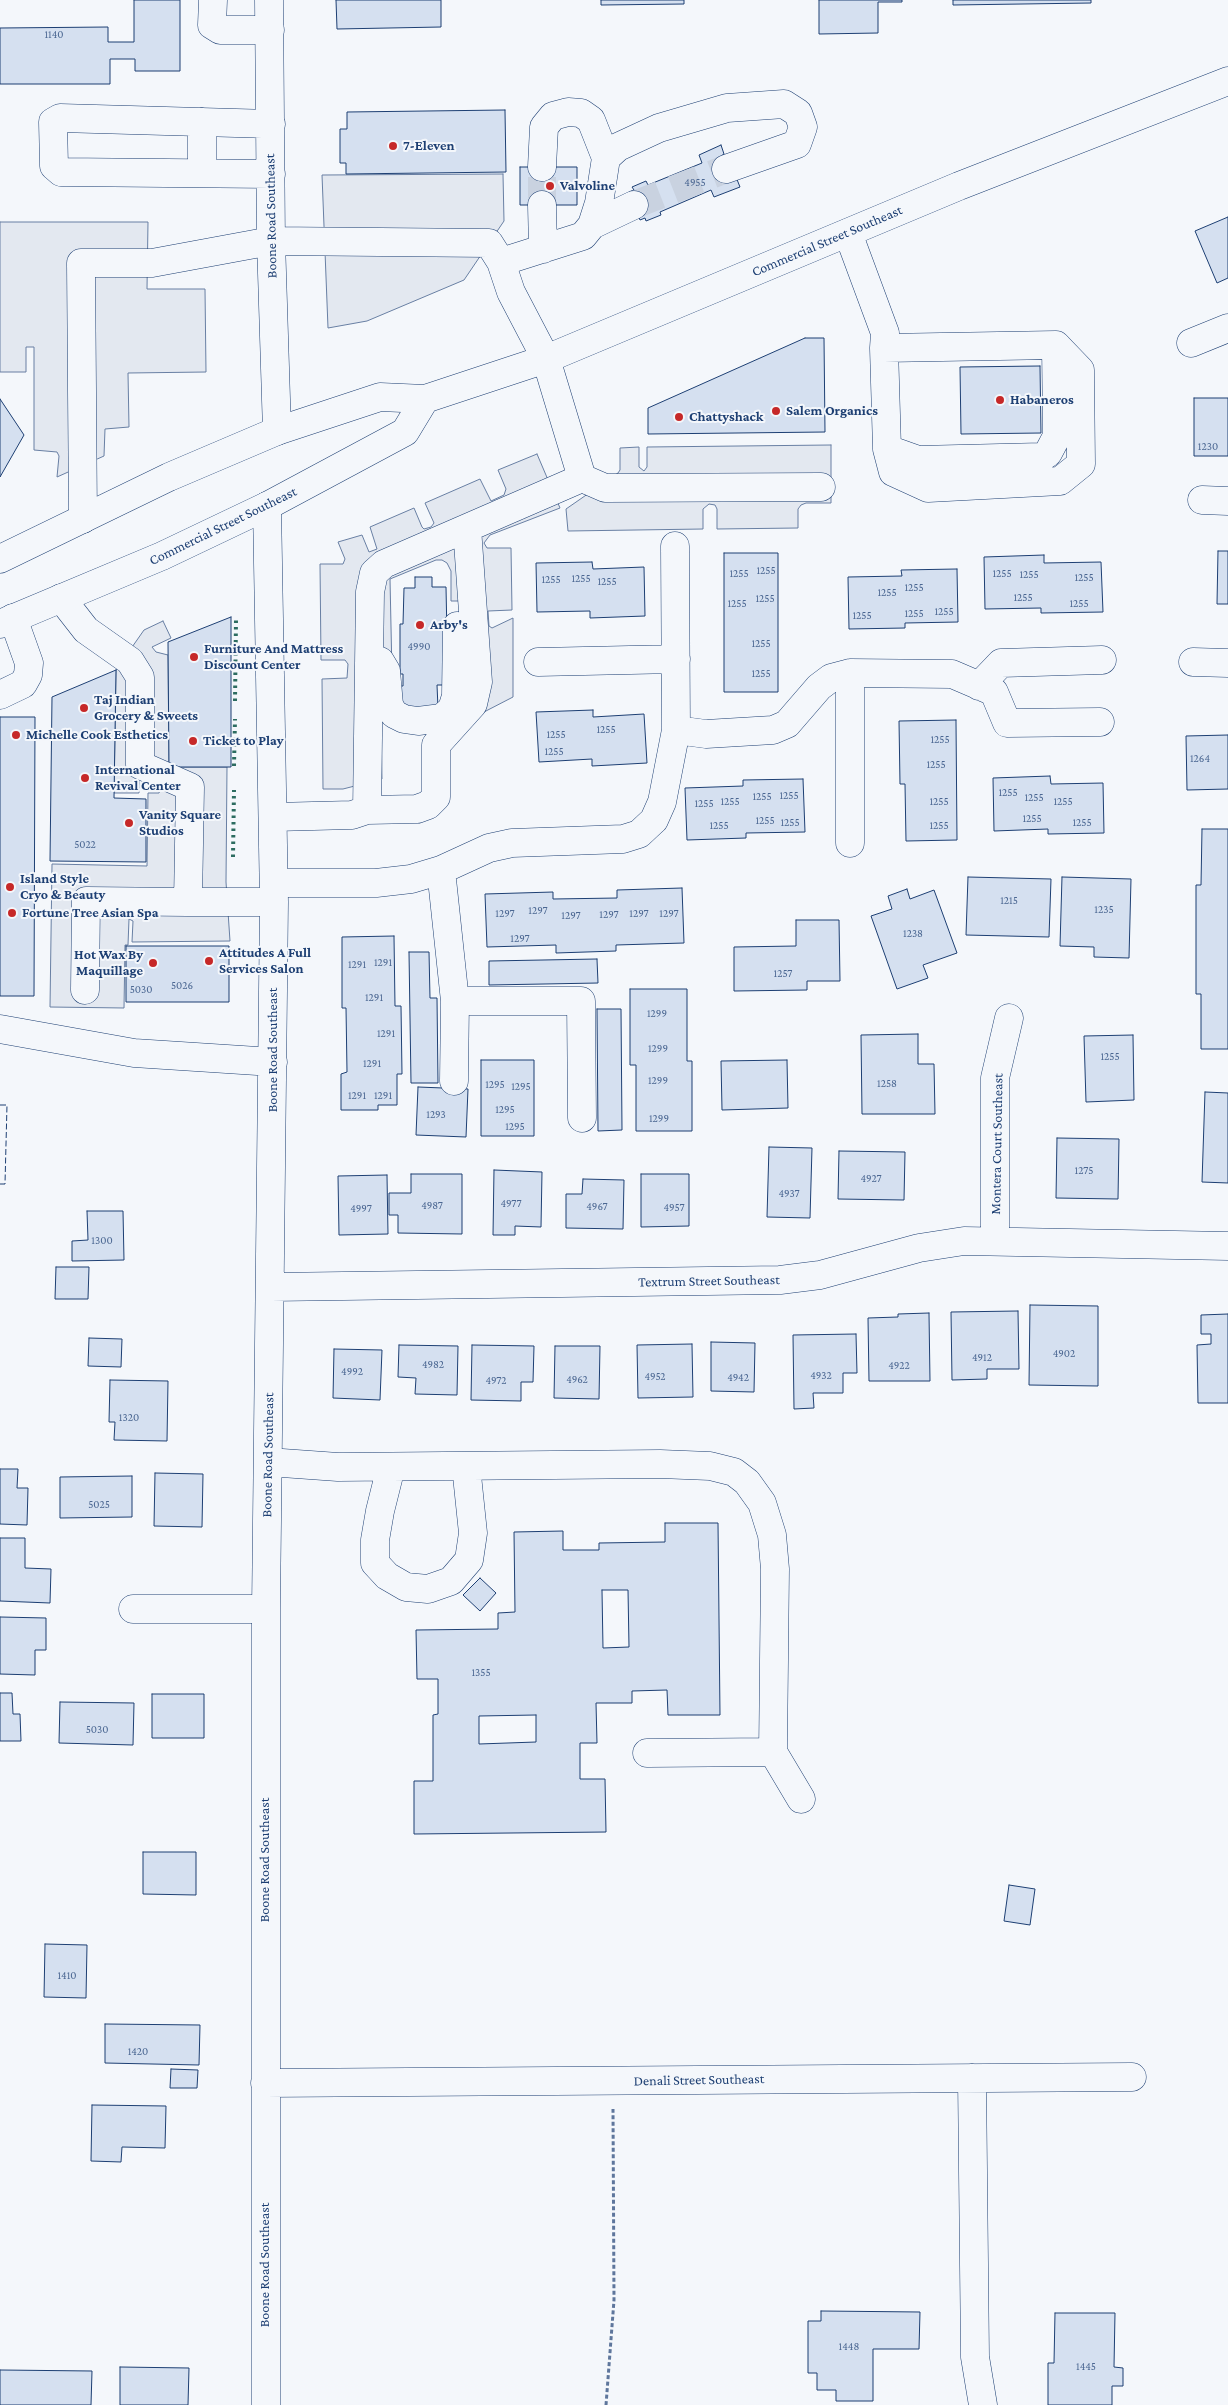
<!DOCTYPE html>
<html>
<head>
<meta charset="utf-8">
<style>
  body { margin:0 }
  canvas { display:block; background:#f4f7fb }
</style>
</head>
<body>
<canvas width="1228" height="2405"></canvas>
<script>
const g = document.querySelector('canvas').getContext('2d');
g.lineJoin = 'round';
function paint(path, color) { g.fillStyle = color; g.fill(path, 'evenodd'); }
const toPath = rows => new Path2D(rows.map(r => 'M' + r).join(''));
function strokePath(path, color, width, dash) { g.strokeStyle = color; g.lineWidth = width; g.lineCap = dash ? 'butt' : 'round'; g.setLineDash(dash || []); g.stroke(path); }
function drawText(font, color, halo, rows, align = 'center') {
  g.font = font + ' "Crimson Pro",serif'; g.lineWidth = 4; g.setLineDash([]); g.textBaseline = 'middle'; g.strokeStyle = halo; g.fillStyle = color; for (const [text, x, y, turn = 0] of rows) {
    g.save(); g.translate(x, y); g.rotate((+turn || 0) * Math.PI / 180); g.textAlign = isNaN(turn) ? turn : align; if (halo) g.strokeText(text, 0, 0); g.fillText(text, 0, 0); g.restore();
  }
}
const parking = toPath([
  [503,174,504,221,464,280,367,321,328,328,322,175,503,174],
  [0,222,148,222,147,289,205,289,206,372,128,373,129,427,105,429,104,456,57,477,59,456,57,452,34,450,34,347,26,347,26,372,0,372,0,222],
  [831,445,831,503,806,503,801,505,798,509,798,528,717,529,717,509,715,505,709,504,703,509,703,529,568,531,566,509,618,473,620,470,620,448,639,447,639,467,644,471,647,467,647,447,831,445],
  [537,454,560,508,490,535,484,543,487,548,511,548,512,610,488,611,489,626,492,628,513,618,513,697,484,712,463,601,451,601,451,571,447,563,442,560,436,560,390,579,392,674,380,674,382,779,343,789,323,789,322,679,347,678,348,664,345,660,321,660,320,564,343,564,345,559,338,542,362,535,369,552,377,549,370,527,414,508,422,527,424,529,431,527,434,523,425,503,480,479,491,501,504,495,506,489,498,470,537,454],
  [163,621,171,638,152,647,156,652,168,655,169,767,227,767,226,882,230,941,132,942,133,921,129,919,128,945,125,945,124,1008,50,1007,52,864,147,866,148,793,159,793,160,790,143,776,139,778,139,793,114,793,116,670,144,630,163,621]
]);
paint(parking, '#e3e8f0');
strokePath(parking, '#687fa3', 1);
const building = toPath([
  [134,0,180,0,180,71,135,71,135,59,110,59,110,84,0,84,0,28,108,27,108,42,134,42,134,0],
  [336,0,441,0,441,27,337,29,336,0],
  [601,0,684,0,684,4,601,5,601,0],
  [819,0,902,0,902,2,878,2,878,33,819,34,819,0],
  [953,0,1091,0,1091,3,953,5,953,0],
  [505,110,506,172,346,174,346,163,340,163,340,129,347,129,347,112,505,110],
  [721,145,724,154,721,156,730,179,736,177,740,187,714,197,711,190,660,212,661,215,646,221,645,218,640,220,629,192,634,190,632,187,646,181,648,185,702,163,699,155,721,145],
  [520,167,577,167,577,205,520,205,520,167],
  [1228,217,1228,278,1217,283,1195,231,1228,217],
  [805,338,824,338,825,432,648,434,648,408,805,338],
  [1040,366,1041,433,961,434,960,367,1040,366],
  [1194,398,1228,398,1228,456,1194,456,1194,398],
  [0,399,24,435,0,477,0,399],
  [1218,551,1228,551,1228,604,1217,604,1218,551],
  [724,553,778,553,778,692,724,692,724,553],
  [1044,555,1044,563,1101,562,1103,612,1041,613,1041,608,985,609,984,557,1044,555],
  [592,562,593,569,644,567,645,616,590,618,590,611,537,612,536,563,592,562],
  [957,569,958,622,905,623,905,628,849,629,848,577,902,576,901,570,957,569],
  [415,577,432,577,432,587,446,587,448,685,437,685,438,708,400,708,399,686,403,686,403,674,400,674,400,624,403,624,404,588,415,588,415,577],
  [231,617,231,767,169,767,168,642,231,617],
  [116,670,114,798,146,799,146,862,50,861,52,697,116,670],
  [593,710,593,717,644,714,647,763,592,766,592,759,539,762,536,712,593,710],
  [0,717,35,717,34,996,0,996,0,717],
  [956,720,957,840,906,841,905,784,900,784,899,721,956,720],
  [1228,735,1228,789,1187,790,1186,736,1228,735],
  [1050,776,1051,784,1103,783,1104,833,1048,834,1048,829,994,831,993,778,1050,776],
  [803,779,805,832,746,833,746,838,687,840,685,788,743,786,743,780,803,779],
  [1202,829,1228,829,1228,1049,1201,1049,1201,994,1196,994,1196,885,1201,885,1202,829],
  [968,877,1051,879,1049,937,966,935,968,877],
  [1062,877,1131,879,1129,958,1094,957,1094,947,1060,946,1062,877],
  [682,888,684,943,616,945,616,951,556,953,556,945,487,947,485,894,553,892,553,899,617,898,617,890,682,888],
  [907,889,910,899,934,890,957,953,923,965,928,978,897,989,871,916,892,909,888,896,907,889],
  [796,920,839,920,840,981,807,981,807,990,734,991,734,947,796,946,796,920],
  [394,936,395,1006,401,1006,402,1074,397,1074,397,1105,378,1105,378,1110,341,1110,341,1074,347,1072,346,1008,342,1008,342,937,394,936],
  [126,946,229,946,229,1002,126,1002,126,946],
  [409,952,429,952,430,998,437,998,438,1083,411,1083,409,952],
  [597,959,598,983,489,985,489,961,597,959],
  [630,989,687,989,687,1061,692,1061,692,1131,636,1131,636,1065,630,1065,630,989],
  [597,1009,621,1009,622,1130,598,1131,597,1009],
  [918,1034,918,1064,934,1064,935,1114,862,1114,861,1035,918,1034],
  [1133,1035,1134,1100,1086,1102,1084,1036,1133,1035],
  [481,1060,534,1060,534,1136,481,1136,481,1060],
  [787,1060,788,1108,722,1110,721,1061,787,1060],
  [418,1087,468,1089,466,1137,416,1135,418,1087],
  [1205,1092,1228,1093,1228,1183,1202,1182,1205,1092],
  [1057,1138,1119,1139,1118,1199,1056,1198,1057,1138],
  [769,1147,812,1148,810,1218,767,1217,769,1147],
  [839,1151,905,1152,904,1200,838,1199,839,1151],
  [494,1170,542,1172,541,1227,515,1226,515,1235,493,1235,494,1170],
  [411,1174,462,1174,462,1234,398,1233,398,1215,389,1215,389,1193,411,1193,411,1174],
  [641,1174,689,1174,689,1226,641,1227,641,1174],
  [387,1175,388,1234,339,1235,338,1176,387,1175],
  [583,1179,624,1180,623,1229,566,1228,566,1194,582,1194,583,1179],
  [87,1211,123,1211,124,1260,72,1261,72,1241,88,1240,87,1211],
  [56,1267,89,1267,88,1299,55,1299,56,1267],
  [1030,1305,1098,1306,1098,1386,1029,1385,1030,1305],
  [1018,1311,1019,1369,987,1369,987,1379,952,1380,951,1312,1018,1311],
  [929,1313,930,1381,869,1381,868,1318,898,1317,898,1314,929,1313],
  [1228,1314,1228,1403,1198,1403,1197,1345,1211,1344,1211,1334,1201,1334,1201,1315,1228,1314],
  [856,1334,857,1373,843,1373,843,1393,813,1393,814,1408,794,1409,793,1335,856,1334],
  [89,1338,122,1339,121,1367,88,1366,89,1338],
  [711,1342,755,1343,754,1392,711,1391,711,1342],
  [692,1344,693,1397,638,1398,637,1345,692,1344],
  [399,1345,458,1346,457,1395,415,1394,416,1378,398,1377,399,1345],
  [472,1345,534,1346,533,1382,521,1382,521,1401,471,1400,472,1345],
  [555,1346,600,1346,599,1399,554,1398,555,1346],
  [334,1349,382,1350,380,1400,333,1398,334,1349],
  [110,1380,168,1381,167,1441,114,1440,115,1422,109,1422,110,1380],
  [0,1469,18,1469,17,1488,28,1488,27,1525,0,1524,0,1469],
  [155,1473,203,1474,202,1527,154,1526,155,1473],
  [132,1476,132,1517,60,1518,60,1477,132,1476],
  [665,1523,718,1523,720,1715,668,1715,667,1690,632,1691,632,1703,596,1703,597,1743,580,1743,580,1779,605,1779,606,1832,414,1834,414,1781,433,1781,433,1715,438,1714,438,1679,417,1679,416,1630,498,1629,498,1613,515,1612,514,1532,563,1531,563,1550,599,1550,599,1543,665,1542,665,1523],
  [602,1590,628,1590,629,1647,603,1648,602,1590],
  [536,1715,536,1742,479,1744,479,1716,536,1715],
  [0,1538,25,1538,25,1568,51,1569,50,1603,0,1601,0,1538],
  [480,1578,496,1593,480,1611,463,1595,480,1578],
  [0,1617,46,1618,46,1650,35,1650,35,1675,0,1674,0,1617],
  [0,1693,12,1693,13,1714,20,1714,21,1741,0,1741,0,1693],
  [152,1694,204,1694,204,1738,152,1738,152,1694],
  [60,1702,134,1703,133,1745,59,1743,60,1702],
  [143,1852,196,1852,196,1895,143,1894,143,1852],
  [1009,1885,1035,1889,1030,1925,1004,1921,1009,1885],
  [45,1944,87,1945,86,1998,44,1997,45,1944],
  [105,2024,200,2025,199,2065,105,2063,105,2024],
  [171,2069,198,2070,197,2088,170,2088,171,2069],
  [92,2105,166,2106,165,2148,122,2147,121,2162,91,2161,92,2105],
  [821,2311,920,2312,919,2349,873,2349,873,2401,836,2401,836,2390,817,2390,817,2373,808,2373,808,2321,821,2321,821,2311],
  [1055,2313,1115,2313,1114,2367,1123,2368,1123,2386,1112,2386,1112,2405,1048,2405,1048,2363,1054,2363,1055,2313],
  [120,2367,189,2368,188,2405,120,2405,120,2367],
  [0,2370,92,2371,91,2405,0,2405,0,2370]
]);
paint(building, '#d5e0f0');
strokePath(building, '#1d3f73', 1);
strokePath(toPath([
  [542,205,542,167],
  [634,205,726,169]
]), '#c9d2e0', 28, [28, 14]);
const minor = toPath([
  [213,0,212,25,220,30,270,30],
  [269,0,271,241,277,431],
  [271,124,60,118,53,122,54,166,61,172,271,174],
  [542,167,544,127,553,116,568,112,581,113,591,120,606,158],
  [202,173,202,122],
  [542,205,543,249],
  [592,225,634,205],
  [848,233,885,333,884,348,887,449,893,472,928,488,1060,481,1081,464,1080,370,1056,345,884,348],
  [501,262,583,236,592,225,599,203,606,158,618,147,659,128,727,108,784,104,798,113,803,127,797,144,726,169],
  [1191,343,1228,328],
  [887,449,918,460,1042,457,1048,453,1057,436,1056,345],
  [582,478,605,488,821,487],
  [1202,500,1228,501],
  [83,519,81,263,152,263,271,241,489,243,501,262,511,292,546,359,582,478,384,564,374,573,370,592,367,810,352,815,274,817],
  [61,598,86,630,130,661,140,677,140,765,190,787,188,902,274,902],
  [380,661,386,671,389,705,394,714,404,719,418,721,442,718,452,709,456,696,457,626],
  [538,662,676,659],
  [1193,662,1228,663],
  [850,673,850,843],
  [979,686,1001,663,1102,660],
  [0,695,23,684,28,675,29,663,13,618],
  [676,730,706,734,773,730,787,724,819,687,831,678,850,673,952,674,994,692,1007,723,1100,722],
  [367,810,417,809,428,805,436,797,436,745,473,704,478,682,467,528],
  [441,870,455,1001,454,1081],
  [274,883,376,883,411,879,441,870,489,848,512,843,623,839,639,834,654,820,662,802,676,730,675,546],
  [85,990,86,901,188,902],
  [455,1001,581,1001,582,1118],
  [0,1029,134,1053,273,1062],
  [995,1240,995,1078,1009,1018],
  [271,1287,780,1280,820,1275,919,1248,964,1241,1228,1246],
  [268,1462,338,1467,660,1464,710,1466,734,1472,747,1482,762,1503,772,1535,775,1569,773,1752,801,1799],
  [391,1467,380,1511,375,1540,375,1563,387,1576,406,1587,428,1589,451,1581,469,1560,473,1533,466,1466],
  [133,1609,266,1609],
  [647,1753,773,1752],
  [972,2078,975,2357,983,2405],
  [265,2083,1132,2077],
  [266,2405,266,1609,274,902,267,506]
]);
const major = toPath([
  [0,559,169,477,277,431,380,397,425,399,546,359,959,186,1228,81],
  [0,624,162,556,267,506,405,432,425,399]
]);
strokePath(minor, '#1d3f73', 29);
strokePath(major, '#1d3f73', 29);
strokePath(toPath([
  [606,2405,614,2300,613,2109]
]), '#5e769c', 3, [4, 2.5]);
strokePath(minor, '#f4f7fb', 28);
strokePath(major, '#f4f7fb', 28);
strokePath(toPath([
  [235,701,236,619],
  [234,766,235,719],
  [233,857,234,790]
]), '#2c6c60', 4, [2.5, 4]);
strokePath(toPath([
  [0,1105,7,1105,5,1184,0,1184]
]), '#1d3f73', 1, [6, 2.5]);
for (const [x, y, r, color] of [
  [393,146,5,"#c62828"],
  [550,186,5,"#c62828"],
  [1000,400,5,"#c62828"],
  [776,411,5,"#c62828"],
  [679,417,5,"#c62828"],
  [420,625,5,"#c62828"],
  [194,657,5,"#c62828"],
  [84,708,5,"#c62828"],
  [16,735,5,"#c62828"],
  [193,741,5,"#c62828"],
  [85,778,5,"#c62828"],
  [129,823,5,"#c62828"],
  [10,887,5,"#c62828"],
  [12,913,5,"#c62828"],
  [209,961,5,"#c62828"],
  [153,963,5,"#c62828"]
]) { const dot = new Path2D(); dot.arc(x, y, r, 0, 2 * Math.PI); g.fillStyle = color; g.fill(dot); strokePath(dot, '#f4f7fb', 2); }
drawText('11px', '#4b6792', null, [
  ["1140",54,35],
  ["4955",695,183],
  ["1230",1208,447],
  ["1255",766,571],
  ["1255",739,574],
  ["1255",1002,574],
  ["1255",1029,575],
  ["1255",1084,578],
  ["1255",581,579],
  ["1255",551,580],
  ["1255",607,582],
  ["1255",914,588],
  ["1255",887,593],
  ["1255",1023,598],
  ["1255",765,599],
  ["1255",737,604],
  ["1255",1079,604],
  ["1255",944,612],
  ["1255",914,614],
  ["1255",862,616],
  ["1255",761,644],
  ["4990",419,647],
  ["1255",761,674],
  ["1255",606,730],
  ["1255",556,735],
  ["1255",940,740],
  ["1255",554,752],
  ["1264",1200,759],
  ["1255",936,765],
  ["1255",1008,793],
  ["1255",789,796],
  ["1255",762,797],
  ["1255",1034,798],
  ["1255",730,802],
  ["1255",939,802],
  ["1255",1063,802],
  ["1255",704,804],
  ["1255",1032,819],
  ["1255",765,821],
  ["1255",790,823],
  ["1255",1082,823],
  ["1255",719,826],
  ["1255",939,826],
  ["5022",85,845],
  ["1215",1009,901],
  ["1235",1104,910],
  ["1297",538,911],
  ["1297",505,914],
  ["1297",639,914],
  ["1297",669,914],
  ["1297",609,915],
  ["1297",571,916],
  ["1238",913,934],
  ["1297",520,939],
  ["1291",383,963],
  ["1291",357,965],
  ["1257",783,974],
  ["5026",182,986],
  ["5030",141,990],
  ["1291",374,998],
  ["1299",657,1014],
  ["1291",386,1034],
  ["1299",658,1049],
  ["1255",1110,1057],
  ["1291",372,1064],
  ["1299",658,1081],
  ["1258",887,1084],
  ["1295",495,1085],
  ["1295",521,1087],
  ["1291",357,1096],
  ["1291",383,1096],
  ["1295",505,1110],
  ["1293",436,1115],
  ["1299",659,1119],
  ["1295",515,1127],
  ["1275",1084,1171],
  ["4927",871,1179],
  ["4937",789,1194],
  ["4977",511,1204],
  ["4987",432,1206],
  ["4967",597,1207],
  ["4957",674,1208],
  ["4997",361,1209],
  ["1300",102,1241],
  ["4902",1064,1354],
  ["4912",982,1358],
  ["4982",433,1365],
  ["4922",899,1366],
  ["4992",352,1372],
  ["4932",821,1376],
  ["4952",655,1377],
  ["4942",738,1378],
  ["4962",577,1380],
  ["4972",496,1381],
  ["1320",129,1418],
  ["5025",99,1505],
  ["1355",481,1673],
  ["5030",97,1730],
  ["1410",67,1976],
  ["1420",138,2052],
  ["1448",849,2347],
  ["1445",1086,2367]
]);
drawText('bold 14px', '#1d3f73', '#f4f7fb', [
  ["7-Eleven",403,146],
  ["Valvoline",560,186],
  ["Habaneros",1010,400],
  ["Salem Organics",786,411],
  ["Chattyshack",689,417],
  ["Arby's",430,625],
  ["Furniture And Mattress",204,649],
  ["Discount Center",204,665],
  ["Taj Indian",94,700],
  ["Grocery & Sweets",94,716],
  ["Michelle Cook Esthetics",26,735],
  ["Ticket to Play",203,741],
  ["International",95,770],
  ["Revival Center",95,786],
  ["Vanity Square",139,815],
  ["Studios",139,831],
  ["Island Style",20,879],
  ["Cryo & Beauty",20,895],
  ["Fortune Tree Asian Spa",22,913],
  ["Attitudes A Full",219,953],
  ["Services Salon",219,969],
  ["Hot Wax By",143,955,"right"],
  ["Maquillage",143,971,"right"]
], 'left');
drawText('14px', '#1d3f73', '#f4f7fb', [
  ["Boone Road Southeast",271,216,-91],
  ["Commercial Street Southeast",827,241,-23],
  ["Commercial Street Southeast",223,526,-26],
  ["Boone Road Southeast",273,1050,-90],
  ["Montera Court Southeast",997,1144,-89],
  ["Textrum Street Southeast",709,1281,-1],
  ["Boone Road Southeast",268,1455,-89],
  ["Boone Road Southeast",265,1860,-90],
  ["Denali Street Southeast",699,2080,-1],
  ["Boone Road Southeast",265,2265,-90]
]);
</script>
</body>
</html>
